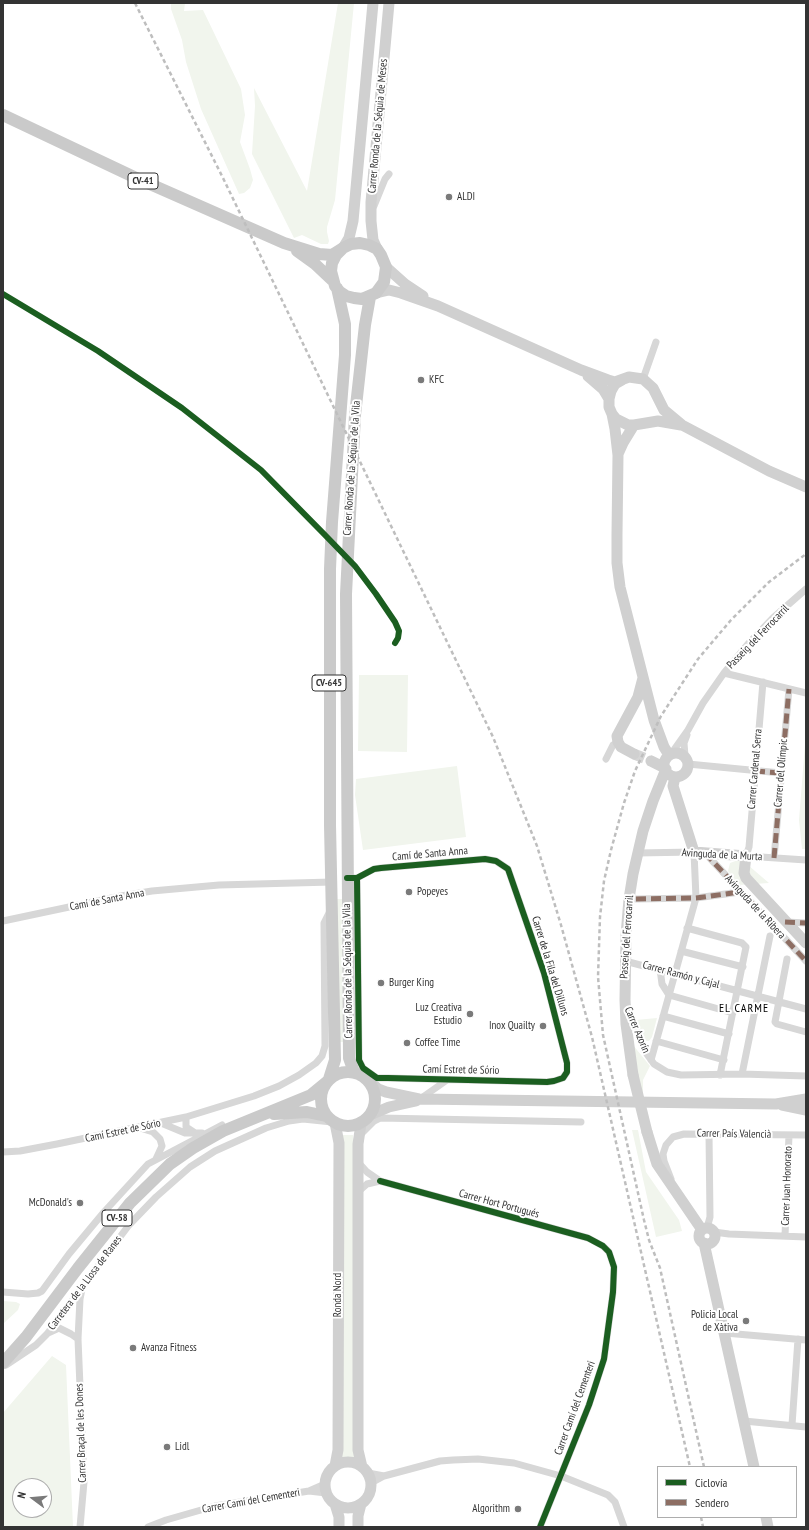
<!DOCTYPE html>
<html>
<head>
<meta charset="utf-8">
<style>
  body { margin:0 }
  #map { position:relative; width:809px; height:1530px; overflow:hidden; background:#fff; font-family:"PT Sans Narrow",sans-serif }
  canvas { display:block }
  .frame { position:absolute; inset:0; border:4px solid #333; pointer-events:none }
  .legend { position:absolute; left:657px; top:1466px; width:140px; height:52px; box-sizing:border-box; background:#fff; border:1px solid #adadad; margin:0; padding:5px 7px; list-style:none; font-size:12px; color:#333 }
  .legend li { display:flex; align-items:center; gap:8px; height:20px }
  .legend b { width:20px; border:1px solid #adadad }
  .north { position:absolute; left:12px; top:1478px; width:40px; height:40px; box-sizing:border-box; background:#fff; border:1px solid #adadad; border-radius:50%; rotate:286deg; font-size:11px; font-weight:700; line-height:16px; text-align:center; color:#333 }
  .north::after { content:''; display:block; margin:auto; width:14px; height:18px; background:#7a7a7a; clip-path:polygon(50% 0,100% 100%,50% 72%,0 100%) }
</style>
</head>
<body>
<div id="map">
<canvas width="809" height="1530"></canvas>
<div class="frame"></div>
<ul class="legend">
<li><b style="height:5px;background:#1b5e20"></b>Ciclovía</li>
<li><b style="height:5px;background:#8d6e63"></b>Sendero</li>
</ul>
<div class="north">N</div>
</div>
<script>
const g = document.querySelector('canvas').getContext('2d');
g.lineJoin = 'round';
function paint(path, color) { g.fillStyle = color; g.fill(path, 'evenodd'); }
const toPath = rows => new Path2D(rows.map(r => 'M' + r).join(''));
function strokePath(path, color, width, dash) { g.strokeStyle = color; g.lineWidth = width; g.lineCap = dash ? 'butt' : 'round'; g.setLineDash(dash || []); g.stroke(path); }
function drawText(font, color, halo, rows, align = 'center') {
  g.font = font + ' "PT Sans Narrow",sans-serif'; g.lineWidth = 4; g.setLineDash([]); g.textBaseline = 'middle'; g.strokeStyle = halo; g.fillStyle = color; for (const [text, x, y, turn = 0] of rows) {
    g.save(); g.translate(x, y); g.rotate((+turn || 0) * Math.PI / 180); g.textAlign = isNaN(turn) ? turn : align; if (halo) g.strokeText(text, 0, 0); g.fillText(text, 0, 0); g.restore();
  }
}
paint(toPath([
  [171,3,185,3,184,11,203,10,241,89,245,115,240,142,250,169,253,180,250,188,244,193,239,194,201,109,186,62,182,40,171,9],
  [338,3,354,3,335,200,327,227,327,232,329,241,328,244,321,244,302,235,294,238,252,154,255,106,254,88,307,191],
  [359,675,408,675,407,752,358,751],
  [806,732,806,849,802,849,799,820],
  [457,766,466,837,363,850,355,795,356,779],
  [741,859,769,883,739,885,728,871,730,863],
  [337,899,344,899,345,1042,338,1042],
  [657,1018,652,1037,649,1041,646,1041,643,1039,636,1020],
  [633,1045,650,1066,643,1080,643,1094,642,1094],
  [632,1130,638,1130,646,1172,679,1220,682,1231,656,1237],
  [342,1135,353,1135,355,1457,342,1457],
  [3,1301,16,1302,20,1304,18,1310,3,1324],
  [52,1356,66,1365,73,1527,3,1527,3,1413],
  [20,1486,44,1486,44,1510,20,1510]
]), '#f1f5ed');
strokePath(toPath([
  [634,754,651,761]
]), '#d6d6d6', 11, [11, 5.5]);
strokePath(toPath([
  [371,208,374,206,385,179,389,174],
  [643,379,656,342],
  [724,673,806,693],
  [763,682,749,847,746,856,806,860],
  [671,754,688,730,703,703,724,673,748,644,773,618,806,589],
  [685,756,684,743,687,735],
  [606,759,613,745,618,742],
  [688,764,781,773],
  [637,853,694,852,696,898,651,1060],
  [705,853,806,961],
  [774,858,789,689],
  [347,878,357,878,374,869,381,868,485,859,496,861,508,869,544,973,567,1063,567,1072,563,1078,554,1081,547,1082,388,1078,377,1078,363,1068,359,1060,357,878],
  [636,899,696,898,740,892],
  [3,921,121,896,152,891,219,885,332,882],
  [786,922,806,923],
  [687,928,742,943,746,947,720,1075],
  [681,951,743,967],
  [787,959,775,1022,777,1024,806,1032],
  [625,961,806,1009],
  [660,969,662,984,669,995],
  [669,995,733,1013],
  [628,1007,644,1050,654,1064,667,1072,681,1075,742,1074,806,1076],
  [663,1016,729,1034],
  [656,1041,724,1060],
  [742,1074,770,936],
  [420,1099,447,1080],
  [186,1117,186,1127,195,1133],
  [161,1123,185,1133,202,1133],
  [140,1128,153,1132,160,1139,162,1146,156,1159],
  [360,1135,374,1121,380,1118,581,1122],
  [3,1152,20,1151,57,1144,186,1117,254,1096,279,1086,299,1075,316,1063,322,1056,325,1046,324,923,330,911],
  [671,1179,664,1161,663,1154,666,1145,673,1137,684,1134,806,1135],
  [380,1181,588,1238,603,1246,609,1252,614,1267,613,1292,604,1359,589,1405,540,1527],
  [358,1192,367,1184,380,1181,367,1172,358,1162],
  [707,1228,710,1217,709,1134],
  [714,1232,729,1234,806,1237],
  [785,1236,789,1135],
  [3,1292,28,1294,38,1293,42,1291,69,1254,104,1212,148,1164,222,1125],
  [48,1333,59,1328,71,1334,78,1339],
  [725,1333,806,1340],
  [6,1365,36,1345,47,1334,129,1225,156,1197,190,1167,215,1151,266,1128,289,1121,303,1119,332,1122],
  [744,1421,806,1427],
  [792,1425,798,1339],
  [368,1473,384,1476,371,1483],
  [384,1476,440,1461,453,1460,478,1459,514,1463,561,1476,608,1495,615,1502,624,1527],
  [325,1484,309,1491,326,1493],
  [80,1527,84,1482,78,1339,80,1299,82,1289],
  [148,1527,166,1520,215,1506,309,1491]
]), '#d7d7d7', 7);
strokePath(toPath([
  [343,248,349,238,353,221,373,3],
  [377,249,373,240,371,221,371,202,389,3],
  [386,267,405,284,423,296],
  [376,293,389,290,401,293,438,306,581,370,608,380,615,382,629,377,643,379,653,388,664,410,682,425,769,471,806,487],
  [588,376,603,389,609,399],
  [622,380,615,384,611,391,609,399,609,407,612,414,615,429,618,455,617,534,617,563,620,587,654,720,664,747,669,755],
  [612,414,616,419,628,425,634,425,658,421,681,425],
  [618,454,623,443,634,425],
  '664 765a12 12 0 1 1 24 0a12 12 0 1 1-24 0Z',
  [634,754,621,747,618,742,617,736,638,697,643,678],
  [651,761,665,768],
  [675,777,673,786,694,852,746,856,744,873,746,878,806,943],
  [633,1075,626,1024,625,1000,626,936,629,899,633,874,643,831,653,801,666,769],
  [370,1082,378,1089,386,1092,419,1099,776,1104,806,1099],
  [782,1105,806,1110],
  [370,1115,389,1107,416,1101],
  [361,1124,358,1144,358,1450,362,1467],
  [647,1132,657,1164,702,1230],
  '699 1236a8 8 0 1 1 16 0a8 8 0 1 1-16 0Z',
  [704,1243,754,1467],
  '325 1485a23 23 0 1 1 46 0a23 23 0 1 1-46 0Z',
  [335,1466,338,1450,339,1143,335,1123],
  [335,1504,339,1517,339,1527],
  [766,1517,768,1527],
  [358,1527,358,1516,361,1504]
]), '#d0d0d0', 11);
strokePath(toPath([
  [3,115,134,177,284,243,319,254,332,255,343,248,351,244,360,243,369,245,377,249,381,255,386,267,384,282,376,293,362,299,354,298,346,296,340,292,335,286,331,271,332,263,336,255,342,249],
  [297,251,315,264,332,280],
  '321 1099a27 27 0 1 1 54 0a27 27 0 1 1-54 0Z',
  [354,1072,349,1058,346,594,355,415,365,325,370,297],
  [329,1079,335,1060,330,825,330,569,332,522,345,355,345,324,337,288],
  [274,1114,307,1112,326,1116],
  [3,1363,26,1337,78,1268,130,1203,170,1164,193,1148,223,1131,311,1095,328,1081]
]), '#cacaca', 12);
strokePath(toPath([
  [135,3,223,178,493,737,537,846,561,925,592,1037,690,1467],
  [704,1467,660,1268,649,1240,644,1220,603,1035,598,977,600,917,604,881,611,850,624,803,635,771,661,716,698,659,731,620,769,582,806,554],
  [701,1517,703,1527]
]), '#bebebe', 2.5, [4, 3]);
strokePath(toPath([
  [633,1075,647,1132]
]), '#d0d0d0', 11);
strokePath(toPath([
  [755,771,781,773],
  [705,853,806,961],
  [774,858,789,689],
  [636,899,696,898,740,892],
  [785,922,806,923]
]), '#8d6e63', 5, [10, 5]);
strokePath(toPath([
  [3,294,98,351,182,408,261,470,324,534,355,566,376,594,395,622,399,631,398,638,395,643],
  [347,878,357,878,374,869,381,868,485,859,496,861,508,869,544,973,567,1063,567,1072,563,1078,554,1081,547,1082,388,1078,377,1078,363,1068,359,1060,357,878],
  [380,1181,588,1238,603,1246,609,1252,614,1267,613,1292,604,1359,589,1405,540,1527]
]), '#1b5e20', 6);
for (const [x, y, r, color] of [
  [449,197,4,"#7a7a7a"],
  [421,380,4,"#7a7a7a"],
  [409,892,4,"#7a7a7a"],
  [381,983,4,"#7a7a7a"],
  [470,1014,4,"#7a7a7a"],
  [543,1026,4,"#7a7a7a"],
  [407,1043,4,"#7a7a7a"],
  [80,1203,4,"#7a7a7a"],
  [746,1321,4,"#7a7a7a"],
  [133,1348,4,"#7a7a7a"],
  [167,1447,4,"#7a7a7a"],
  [518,1509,4,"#7a7a7a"]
]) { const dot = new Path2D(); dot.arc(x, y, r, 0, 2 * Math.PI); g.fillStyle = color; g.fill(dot); strokePath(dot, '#fff', 1.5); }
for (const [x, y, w] of [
  [143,181,30],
  [329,683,34],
  [117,1218,30]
]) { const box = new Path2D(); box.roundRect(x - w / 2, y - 8, w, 16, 3); g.fillStyle = '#fff'; g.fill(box); strokePath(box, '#333', 1); }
drawText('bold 10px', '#333', null, [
  ["CV-41",143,181],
  ["CV-645",329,683],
  ["CV-58",117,1218]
]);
drawText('11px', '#333', '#fff', [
  ["Carrer Ronda de la Séquia de Meses",378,126,-85],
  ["Carrer Ronda de la Séquia de la Vila",352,468,-86],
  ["Passeig del Ferrocarril",758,637,-46],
  ["Carrer Cardenal Serra",755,769,-85],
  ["Carrer del Olímpic",781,773,-85],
  ["Camí de Santa Anna",430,854,-5],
  ["Avinguda de la Murta",722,855,3],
  ["Camí de Santa Anna",107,900,-11],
  ["Avinguda de la Ribera",755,907,47],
  ["Passeig del Ferrocarril",627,937,-86],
  ["Carrer de la Fila del Dilluns",550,966,73],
  ["Carrer Ronda de la Séquia de la Vila",348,971,-91],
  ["Carrer Ramón y Cajal",681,975,15],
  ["Carrer Azorín",637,1030,67],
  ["Camí Estret de Sório",461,1070,1],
  ["Camí Estret de Sório",123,1131,-12],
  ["Carrer País Valencià",734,1134,1],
  ["Carrer Juan Honorato",787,1186,-88],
  ["Carrer Hort Portugués",499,1204,15],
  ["Carretera de la Llosa de Ranes",85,1283,-53],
  ["Ronda Nord",338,1295,-90],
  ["Carrer Camí del Cementeri",575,1408,-70],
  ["Carrer Braçal de les Dones",81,1433,-92],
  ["Carrer Camí del Cementeri",251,1501,-10]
]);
drawText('11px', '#333', '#fff', [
  ["ALDI",457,197],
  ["KFC",429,380],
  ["Popeyes",417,892],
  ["Burger King",389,983],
  ["Luz Creativa",462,1008,"right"],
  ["Estudio",462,1021,"right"],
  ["Inox Quailty",535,1026,"right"],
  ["Coffee Time",415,1043],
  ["McDonald's",72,1203,"right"],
  ["Policia Local",738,1315,"right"],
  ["de Xàtiva",738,1328,"right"],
  ["Avanza Fitness",141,1348],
  ["Lidl",175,1447],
  ["Algorithm",510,1509,"right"]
], 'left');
g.letterSpacing = '1px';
drawText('12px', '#000', '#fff', [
  ["EL CARME",744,1009]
]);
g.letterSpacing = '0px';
</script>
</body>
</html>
